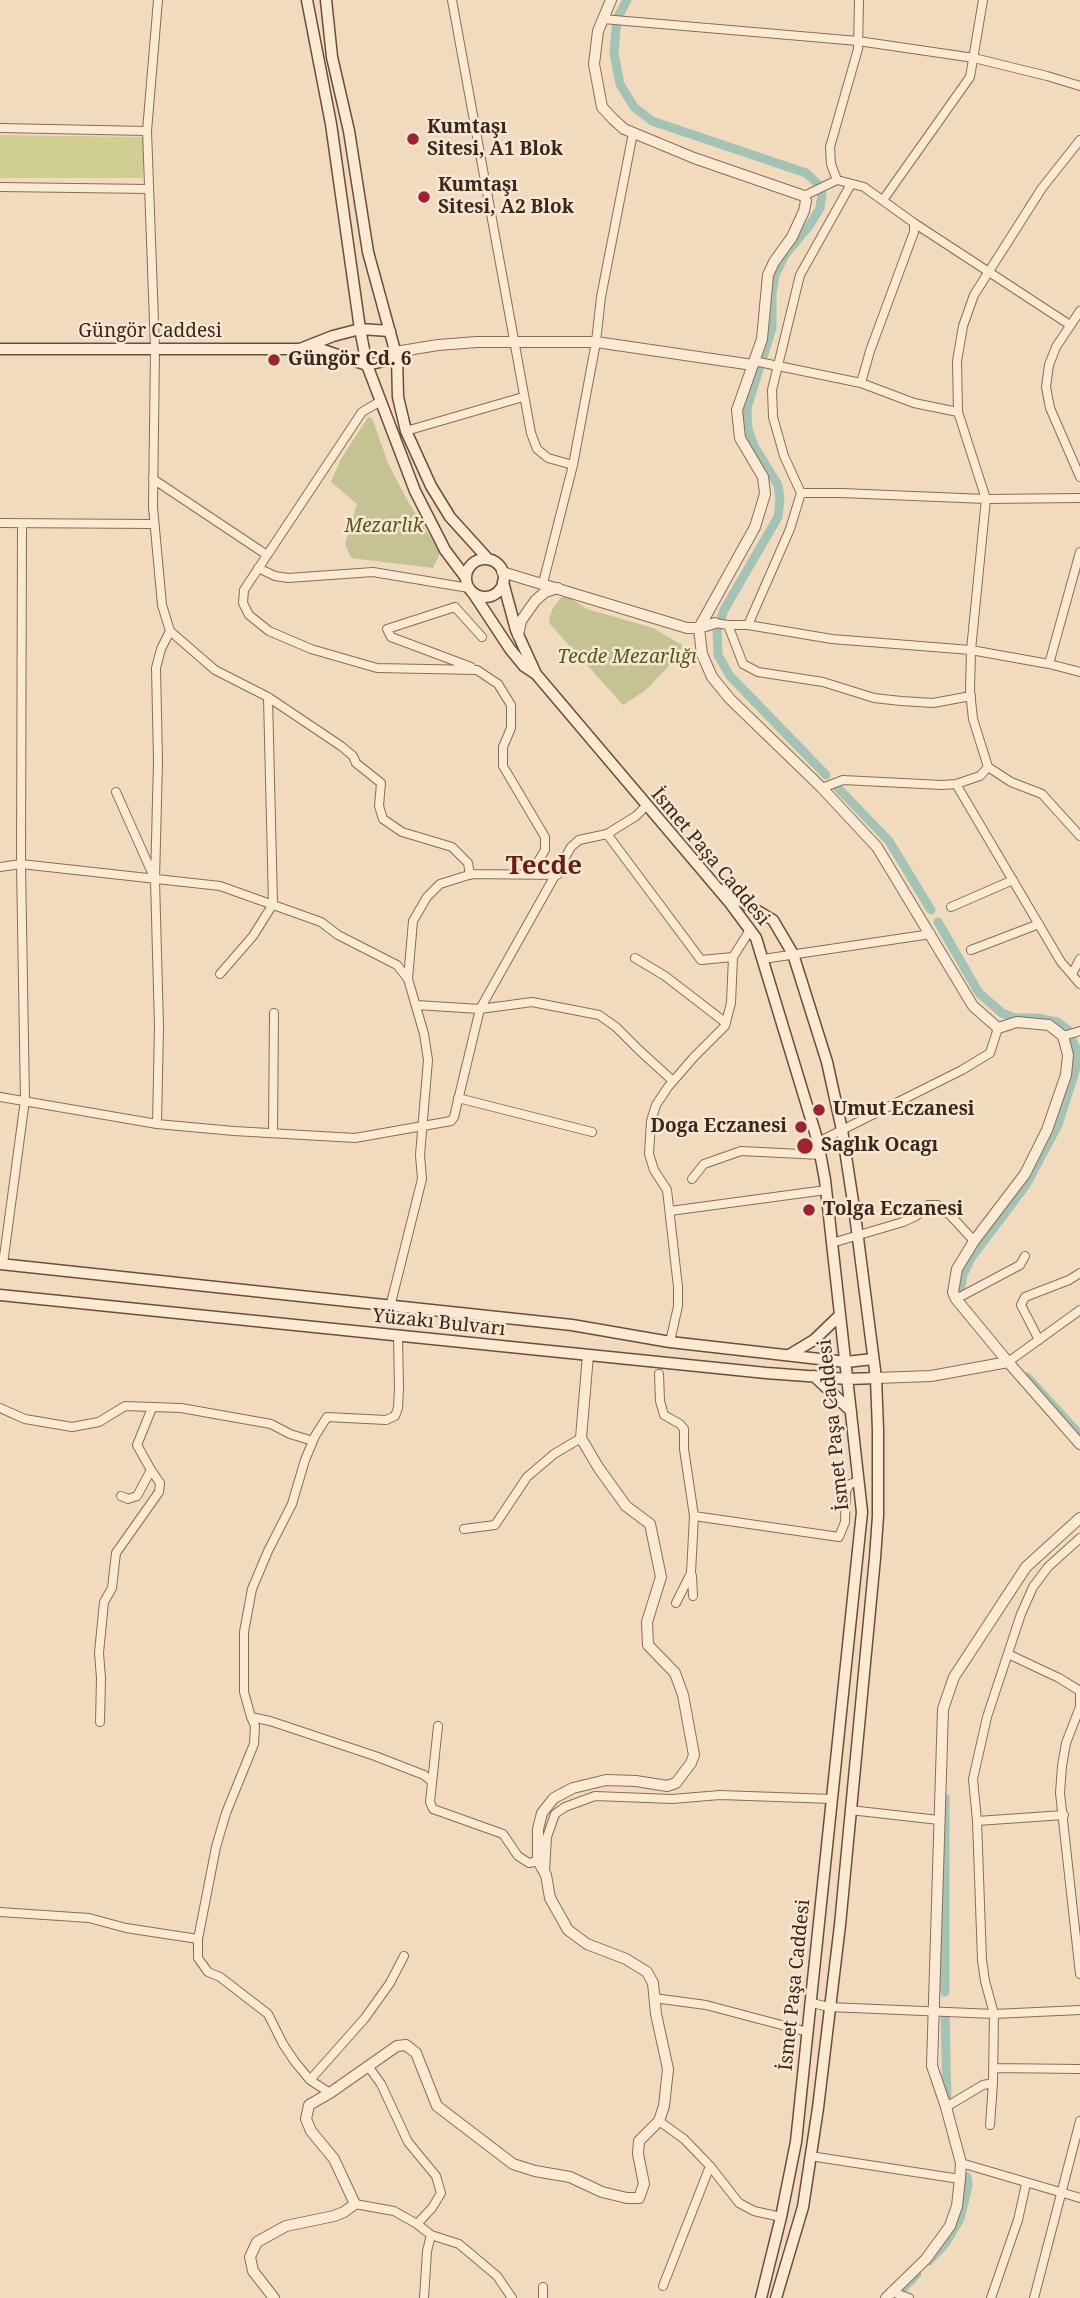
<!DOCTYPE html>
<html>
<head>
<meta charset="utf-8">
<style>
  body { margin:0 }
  canvas { display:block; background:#f1dbbf }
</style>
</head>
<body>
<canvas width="1080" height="2298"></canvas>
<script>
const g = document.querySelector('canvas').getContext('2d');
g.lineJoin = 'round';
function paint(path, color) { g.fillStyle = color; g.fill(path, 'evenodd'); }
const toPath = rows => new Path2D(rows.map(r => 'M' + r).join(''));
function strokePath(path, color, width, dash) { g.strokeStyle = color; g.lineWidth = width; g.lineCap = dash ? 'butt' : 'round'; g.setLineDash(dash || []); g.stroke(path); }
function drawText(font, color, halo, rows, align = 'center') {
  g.font = font + ' "Noto Serif",serif'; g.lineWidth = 5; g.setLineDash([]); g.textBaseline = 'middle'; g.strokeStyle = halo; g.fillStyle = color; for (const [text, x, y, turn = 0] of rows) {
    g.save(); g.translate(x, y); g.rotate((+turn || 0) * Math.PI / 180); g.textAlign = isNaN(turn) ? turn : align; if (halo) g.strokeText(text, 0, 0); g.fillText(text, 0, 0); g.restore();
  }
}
paint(toPath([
  [0,135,143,137,143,178,0,178]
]), '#d0cf93');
paint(toPath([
  [368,417,372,418,388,463,406,498,440,553,433,568,351,558,345,544,357,504,331,482,341,459],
  [562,597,570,598,587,609,653,628,682,645,681,653,646,690,623,705,550,624,549,618,553,608]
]), '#c4c393');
strokePath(toPath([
  [627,0,619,15,616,29,614,53,620,84,634,107,652,121,806,173,818,184,822,194,820,208,809,226,785,255,775,275,772,293,772,328,747,408,748,429,754,446,778,485,780,499,778,517,724,610,717,630,718,655,730,676,826,775],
  [838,788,889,841,931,910],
  [938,922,979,993,1002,1013,1015,1018,1037,1018,1057,1022,1068,1030,1078,1053,1076,1068,1058,1125,1026,1185,971,1258,963,1275,961,1287],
  [1027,1377,1080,1435],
  [945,1992,945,1798],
  [945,2013,947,2101],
  [929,2261,945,2244,960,2219,968,2186,967,2177],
  [894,2298,917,2274]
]), '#a3c3b5', 9);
const minor = toPath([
  [158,0,147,131,155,349,153,507,162,605,170,631,215,670,268,697,341,746,353,756,356,763,381,783,379,806,383,819,402,832,452,847,468,863,470,875],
  [452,0,531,433,537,449,548,458,573,465],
  [603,19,858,41,974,58,1047,76,1080,86],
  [0,128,147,131],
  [837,180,831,164,830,147,858,49,859,0],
  [851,184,800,275,772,390,773,417,784,456,801,493,841,493,986,499,1080,498],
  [0,187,149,189],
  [804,196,837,180,864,187,914,223,914,232,870,351,861,383],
  [883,200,970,77,983,0],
  [914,223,1070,325],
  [1080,311,1056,347,1049,365,1046,387,1050,408,1080,477],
  [754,361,861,383,914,403,958,412],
  [379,402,362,412,244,590,243,603,249,615,269,631,311,649,377,668,477,670,498,684,511,705,511,728,503,747,503,766,545,837,545,850,531,873],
  [406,431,523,397],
  [153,479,267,555],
  [0,523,154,524],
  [258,568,275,576,288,578,373,572,469,588],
  [543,583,573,465,596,342,601,297,633,133],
  [715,623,728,625,743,664,758,672,823,682,874,698,901,701,933,703,971,696],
  [728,625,748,625,832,639,971,650,1049,664,1080,552],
  [748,625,790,529,801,493],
  [1049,664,1080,672],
  [471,667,391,637,387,629,455,607,482,637],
  [988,767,1011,782,1042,794,1080,836],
  [956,784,1061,962,1080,984],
  [822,788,843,780,942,785,956,784,980,776,988,767,973,719,970,691,971,650,986,499,958,412,957,361,963,326,974,295,1042,188,1080,140],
  [116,792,153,875],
  [607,834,701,960,733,957,750,930],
  [0,867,21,864,220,886,321,922,338,935,397,965,408,979,424,1034,428,1060,420,1155,422,1179,390,1307],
  [951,907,1013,880],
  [971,950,1039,924],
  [635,958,665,976,726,1023],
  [763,959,931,934],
  [220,974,253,936,273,904,268,697],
  [1072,974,1080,959],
  [408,979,413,921,427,897,440,884,472,874,557,875],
  [416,1005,480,1009,532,1002,599,1015,616,1027,639,1050,673,1081],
  [1063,1036,1080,1031],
  [0,1097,157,1124,234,1131,355,1138,451,1121,454,1117,480,1009,571,847,579,840,607,834,636,816,646,806],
  [458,1098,592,1132],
  [157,1124,159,1026,155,880,158,761,156,668,161,649,170,631],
  [273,1133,274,1013],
  [818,1142,962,1070,990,1053,998,1028],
  [692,1179,704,1164,741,1151,821,1155],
  [670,1211,826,1190],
  [832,1243,903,1222,916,1216,928,1205,938,1205,952,1217,974,1241],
  [3,1264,25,1100,21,864,22,524],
  [956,1299,1020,1265,1025,1256],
  [398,1336,399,1388,398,1408,395,1416,386,1420,327,1417,315,1436,305,1460,292,1504,268,1551,252,1589,244,1632,244,1692,251,1717,270,1721,375,1756,424,1775,432,1782],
  [1039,1340,1021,1305,1025,1297,1069,1280,1080,1273],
  [670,1342,678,1306,678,1287,667,1190,654,1170,649,1154,651,1121,656,1105,668,1087,694,1057,725,1026,731,1003,733,957],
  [1008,1362,1080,1310],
  [659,1374,660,1401,664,1415,680,1424,684,1429,684,1449,694,1516],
  [0,1408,25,1419,72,1427,99,1422,125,1406,181,1408,271,1424,290,1434,313,1441],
  [121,1496,128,1499,137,1496,151,1470,137,1445,152,1408],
  [464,1529,495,1525,527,1477,554,1454,581,1438],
  [692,1576,693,1596],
  [676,1603,691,1573,694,1516,839,1537,845,1522,846,1491,850,1484,859,1481],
  [1008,1654,1059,1678,1080,1691,1080,1705],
  [1080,1707,1066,1743,1062,1766,1060,1793,1080,1974],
  [100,1722,101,1678,99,1653,104,1602,112,1588,116,1553,159,1492,160,1483,151,1470],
  [438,1726,430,1802,433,1809,503,1834,518,1856,529,1863,538,1861],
  [850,1810,939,1820],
  [977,1821,1064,1815],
  [545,1871,547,1837,555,1814,565,1807,595,1796,672,1799,720,1795,832,1799],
  [0,1912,89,1918,126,1928,198,1939,198,1958,208,1972,220,1977,268,2014,283,2044,295,2062,310,2080,330,2093],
  [198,1939,216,1847,226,1813,254,1744,255,1726,251,1717],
  [654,1998,706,2005,808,2032],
  [812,2003,829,2007,994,2014,1080,2010],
  [368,2066,381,2084,408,2142,436,2176,441,2193,432,2208,417,2224],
  [993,2068,1080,2069],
  [310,2080,365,2018,390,1983,404,1956],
  [946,2107,983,2085,993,2083],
  [659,2121,684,2139,710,2166,739,2203,754,2211,781,2217],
  [990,2125,993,2083,994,2014,985,1981,982,1960,977,1821,973,1779,987,1717,1021,1614,1033,1587,1048,1567,1080,1538],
  [810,2156,960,2179],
  [961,2163,1080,2198],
  [355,2204,394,2211,417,2224,431,2235,459,2244,497,2276,512,2298],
  [663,2286,710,2166],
  [543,2287,543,2298],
  [892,2292,909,2298],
  [424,2298,427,2251,431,2235],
  [991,2298,1018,2220,1026,2184],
  [1034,2298,1080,2121]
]);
const tertiary = toPath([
  [611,0,598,31,594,64,602,107,613,119,624,129,641,136,694,158,804,196,806,201,804,211,792,237,774,262,768,275,762,339,737,410,740,438,763,477,765,494,755,527,699,628,715,623],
  [395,352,438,345,477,342,596,342,753,365],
  [502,572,687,628,699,628,702,654,712,677,730,699,822,788,877,847,973,1006,998,1028,1017,1022,1049,1025,1063,1036,1068,1055,1066,1075,1047,1130,1025,1174,974,1241,957,1269,953,1292,956,1299,1008,1362,1080,1444],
  [518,635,521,621,535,601,545,592,558,588],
  [876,1378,931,1376,1008,1362],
  [274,2298,253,2271,250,2257,257,2242,286,2226,334,2216,344,2212,355,2204,334,2159,311,2131,306,2119,309,2105,330,2093,397,2046,406,2045,416,2053,437,2106,513,2164,535,2171,570,2177,602,2192,627,2198,639,2198,644,2184,638,2154,639,2141,659,2121,664,2106,668,2069,656,2014,653,1983,647,1972,626,1959,587,1944,568,1930,550,1898,546,1875,538,1861,538,1829,542,1813,554,1798,573,1788,606,1780,636,1781,667,1786,676,1783,691,1763,694,1755,683,1695,675,1673,648,1645,647,1622,661,1577,650,1524,626,1506,598,1467,581,1438,588,1355],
  [886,2298,926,2259,950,2226,957,2206,960,2179,961,2163,946,2107,932,2066,943,1709,954,1677,1026,1567,1080,1518]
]);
const secondary = toPath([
  [307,0,331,124,360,329,367,365,415,491,445,550,466,578],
  [326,0,332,57,349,131,368,252,397,358,398,397,406,431,431,486,450,517,488,559],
  [390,331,360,329,333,336,300,349,323,350,367,365,397,358],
  [0,349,300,349],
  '466 578a19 19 0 1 1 38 0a19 19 0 1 1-38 0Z',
  [473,593,510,649,524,666,536,674,516,630,503,582],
  [536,674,730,903,756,938,818,1142,825,1180,862,1512,796,2142,781,2217,761,2298],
  [722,890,773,920,793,954,827,1062,842,1130,855,1215,876,1378,878,1430,878,1516,875,1558,840,1925,818,2108,803,2207,776,2298],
  [0,1264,572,1325,670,1342,846,1362,873,1359],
  [0,1295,766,1373,848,1379,876,1378],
  [789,1355,814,1340,840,1315],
  [814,1376,851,1411]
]);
strokePath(minor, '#8c6b56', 10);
strokePath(tertiary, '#8c6b56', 12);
strokePath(secondary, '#6d4c39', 13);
strokePath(minor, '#fbead3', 8);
strokePath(tertiary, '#fbead3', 10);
strokePath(secondary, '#fbead3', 10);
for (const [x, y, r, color] of [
  [413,139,7,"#9f2134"],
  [424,197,7,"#9f2134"],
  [274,360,7,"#9f2134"],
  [819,1110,7,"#9f2134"],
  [801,1127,7,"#9f2134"],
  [805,1146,9,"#9f2134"],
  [809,1210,7,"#9f2134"]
]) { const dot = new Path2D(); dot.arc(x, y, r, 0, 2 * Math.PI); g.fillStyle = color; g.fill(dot); strokePath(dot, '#f8e7d0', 2.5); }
drawText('bold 19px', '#3a261c', '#f8e7d0', [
  ["Kumtaşı",427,128],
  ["Sitesi, A1 Blok",427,150],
  ["Kumtaşı",438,186],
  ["Sitesi, A2 Blok",438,208],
  ["Güngör Cd. 6",288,360],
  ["Umut Eczanesi",833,1110],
  ["Doga Eczanesi",787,1127,"right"],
  ["Saglık Ocagı",821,1146],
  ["Tolga Eczanesi",823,1210]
], 'left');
drawText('19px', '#3a261c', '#f8e7d0', [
  ["Güngör Caddesi",150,332],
  ["İsmet Paşa Caddesi",710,857,50],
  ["Yüzakı Bulvarı",439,1323,6],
  ["İsmet Paşa Caddesi",834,1425,-96],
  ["İsmet Paşa Caddesi",795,1985,-84]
]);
drawText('italic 19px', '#525821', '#f8e7d0', [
  ["Mezarlık",384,527],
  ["Tecde Mezarlığı",627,658]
]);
drawText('bold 26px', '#6a1d18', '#f8e7d0', [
  ["Tecde",544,867]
]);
</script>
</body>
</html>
